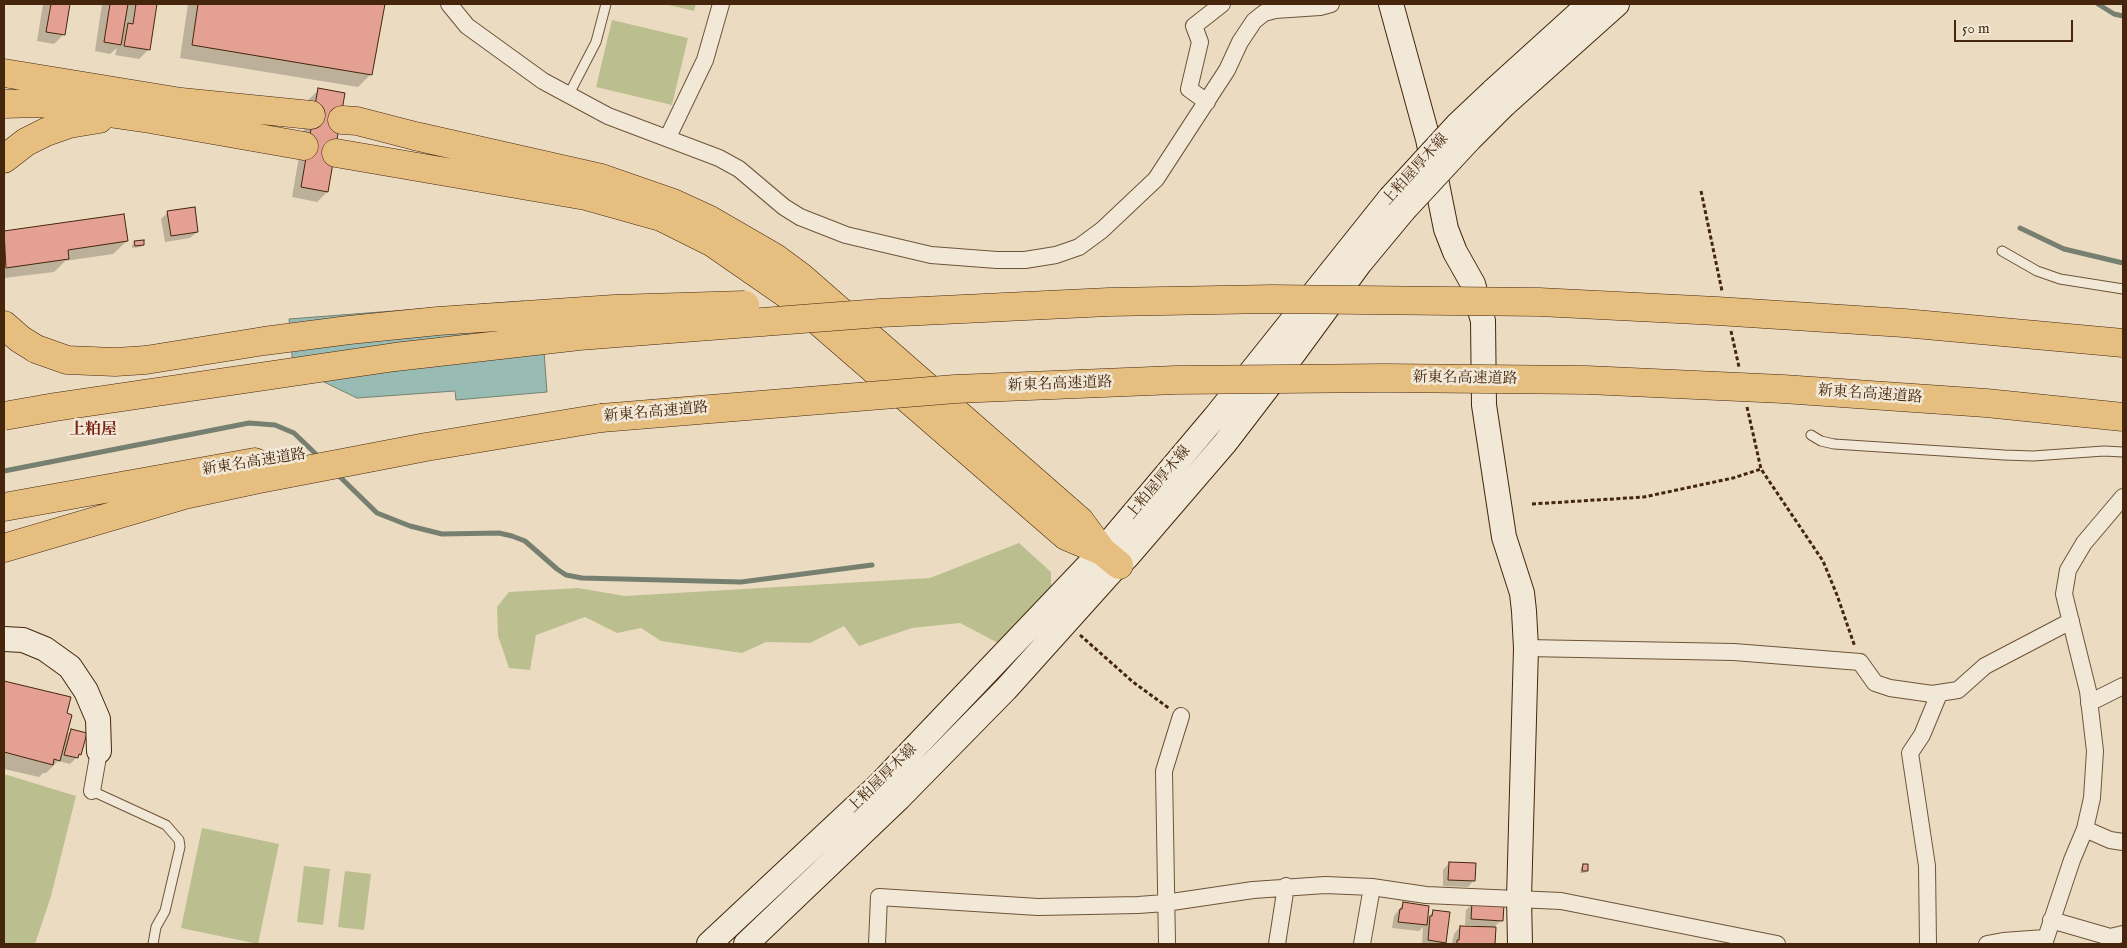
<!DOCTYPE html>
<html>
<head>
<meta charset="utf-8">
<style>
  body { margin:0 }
  #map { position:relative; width:2127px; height:948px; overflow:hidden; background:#ebdcc1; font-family:"IM FELL English",serif }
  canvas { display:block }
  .frame { position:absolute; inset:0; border:5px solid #45260c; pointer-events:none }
  .scale { position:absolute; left:1954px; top:20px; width:119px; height:22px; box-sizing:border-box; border:2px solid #45260c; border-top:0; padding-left:6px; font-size:15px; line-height:18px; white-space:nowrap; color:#45260c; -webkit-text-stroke:4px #f2e8d7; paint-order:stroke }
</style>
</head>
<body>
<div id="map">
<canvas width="2127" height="948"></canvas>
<div class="frame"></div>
<div class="scale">50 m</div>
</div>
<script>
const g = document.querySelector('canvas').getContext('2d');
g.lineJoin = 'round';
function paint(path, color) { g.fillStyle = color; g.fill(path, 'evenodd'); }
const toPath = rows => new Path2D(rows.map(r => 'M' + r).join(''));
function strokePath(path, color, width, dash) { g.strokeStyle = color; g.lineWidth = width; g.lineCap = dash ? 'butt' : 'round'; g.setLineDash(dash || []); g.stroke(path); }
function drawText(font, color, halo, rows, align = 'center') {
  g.font = font + ' "IM FELL English","Noto Serif JP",serif'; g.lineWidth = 5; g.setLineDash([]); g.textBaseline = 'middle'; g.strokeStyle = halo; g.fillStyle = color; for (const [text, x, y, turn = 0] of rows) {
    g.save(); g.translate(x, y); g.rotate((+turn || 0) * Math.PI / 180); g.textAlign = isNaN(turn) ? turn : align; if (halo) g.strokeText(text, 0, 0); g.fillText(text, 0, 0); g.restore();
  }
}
paint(toPath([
  [665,4,696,4,694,11],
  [612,20,688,38,672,105,596,87],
  [1019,543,1051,572,1051,591,1000,644,960,623,912,628,859,646,844,626,810,643,766,642,742,653,661,641,641,628,617,633,585,617,536,635,530,670,509,668,498,636,497,607,509,592,578,588,625,596,930,578],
  [4,774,76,796,51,896,35,944,4,944],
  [202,828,279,844,258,944,181,928],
  [304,866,330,869,323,925,297,922],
  [345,871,371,874,364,930,338,927]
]), '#bbbf90');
const water = toPath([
  [523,301,542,324,547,392,456,400,455,391,357,398,293,367,289,319,523,301]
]);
paint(water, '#98bcb3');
strokePath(water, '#778070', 1);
paint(toPath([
  [43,4,69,4,64,34,54,44,37,41],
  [102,4,156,4,149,49,139,59,115,55,117,48,110,54,95,51],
  [188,4,384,4,371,74,358,87,180,58],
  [319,90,343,94,327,192,317,202,292,197,309,99],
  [168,212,197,232,190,238,165,242,161,219],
  [123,216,127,241,113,254,65,261,54,272,4,278,4,232],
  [135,242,143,245,140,247,132,248,132,245],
  [4,682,69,698,65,714,65,736,72,730,80,754,70,764,58,761,46,773,43,773,39,777,4,769],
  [1449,863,1474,880,1468,887,1443,886,1443,870],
  [1583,865,1587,871,1584,873,1580,873,1581,868],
  [1473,903,1502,920,1495,926,1494,944,1452,944,1454,934,1460,927,1478,928,1478,926,1465,925,1466,910],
  [1403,904,1426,919,1434,911,1445,942,1443,944,1422,944,1423,927,1419,931,1392,928,1394,916]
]), '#0003');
strokePath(toPath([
  [2098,4,2114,14,2123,16],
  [2020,228,2064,249,2123,263],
  [4,471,249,423,275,425,294,433,321,459],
  [336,473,377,513,410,526,442,534,499,533,512,536,525,541,557,569,566,575,582,578,741,582,872,565]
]), '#778070', 5);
const building = toPath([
  [51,4,70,4,65,35,46,32,51,4],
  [110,4,128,4,121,45,104,42,110,4],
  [136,4,157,4,150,50,124,46,128,23,133,24,136,4],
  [198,4,385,4,372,75,192,45,198,4],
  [318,88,345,93,328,192,301,187,318,88],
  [195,207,198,232,171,236,167,211,195,207],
  [124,214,128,241,68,250,69,259,6,268,4,231,124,214],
  [144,240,144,245,135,246,134,241,144,240],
  [4,681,71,697,67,713,72,715,60,761,54,759,53,765,4,752,4,681],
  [71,729,87,733,81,755,79,754,78,758,64,755,71,729],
  [1449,862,1476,863,1475,881,1448,880,1449,862],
  [1583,864,1588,864,1588,871,1582,871,1583,864],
  [1403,902,1429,906,1427,925,1398,922,1400,909,1402,909,1403,902],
  [1472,902,1504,904,1503,921,1471,919,1472,902],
  [1433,910,1450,912,1446,943,1428,940,1430,916,1432,916,1433,910],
  [1460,926,1496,927,1495,944,1457,944,1457,940,1459,940,1460,926]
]);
paint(building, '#e3a093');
strokePath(building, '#45260c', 1);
const lane = toPath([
  [568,96,596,42,606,4],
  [2002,251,2037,271,2060,279,2123,289],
  [1811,435,1821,441,1834,444,2004,455,2033,456,2104,451,2123,452],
  [92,791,166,825,179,840,180,847,165,911,156,927,153,944]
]);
const street = toPath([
  [449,4,467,26,543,81,608,116,719,158,739,169,784,207,800,217,846,235,931,255,997,260,1025,260,1056,255,1079,247,1102,230,1156,179,1227,70,1240,42,1254,21,1264,13,1275,10,1320,7,1331,4],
  [1207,102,1189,89,1200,42,1194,26,1222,4],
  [668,137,705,60,721,4],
  [1526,648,1734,652,1860,662,1875,683,1890,688,1932,694,1958,690,1985,666,2071,621],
  [2089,703,2123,686],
  [92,791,99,751],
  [2085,829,2110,840,2123,842],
  [2051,920,2110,937,2123,934],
  [877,944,879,897,1038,907,1138,905,1165,903,1253,890,1325,885,1372,887,1426,895,1561,901,1777,944],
  [1167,944,1164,771,1181,716],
  [1277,944,1286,886],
  [1362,944,1372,887],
  [1928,944,1927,866,1910,753,1922,735,1939,694],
  [1987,944,2003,941,2045,938],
  [2044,944,2072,860,2085,829,2092,798,2095,751,2088,691,2064,594,2068,570,2084,543,2123,497]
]);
const secondary = toPath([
  [1391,4,1428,139,1446,229,1455,252,1473,284,1483,321,1484,405,1504,537,1522,593,1524,611,1526,648,1519,898,1520,944],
  [1492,92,1589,4],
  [1504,105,1617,4],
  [4,639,23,640,45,649,70,667,86,691,98,719,99,751],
  [709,944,879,785,1102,551,1215,417,1390,198],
  [746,944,899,798,1006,689,1112,571,1127,557,1225,443,1294,353,1360,263,1404,210]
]);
const highway = toPath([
  [4,73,181,102,311,115],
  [4,104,39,103,150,119,304,146],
  [342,120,357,121,415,136,601,178,673,203,710,220,774,257,801,277,1080,521,1102,551,1119,565],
  [336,153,586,196,661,217,713,243,788,295,1066,536,1102,551],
  [4,159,26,142,46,132,69,124,99,119],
  [4,325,20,339,36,349],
  [4,507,255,462],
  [4,548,184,495,259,479,426,447,601,418]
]);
strokePath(lane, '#6e5439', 11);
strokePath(street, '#6e5439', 18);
strokePath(secondary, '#45260c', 26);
strokePath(highway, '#45260c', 29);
strokePath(toPath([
  [1701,191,1722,291],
  [1731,331,1739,367],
  [1747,407,1761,469,1823,561,1837,595,1855,647],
  [1532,504,1644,497,1733,478,1761,469],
  [1080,635,1133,682,1170,709]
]), '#45260c', 3, [4, 2.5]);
strokePath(lane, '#f2e8d7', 9);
strokePath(street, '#f2e8d7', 16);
strokePath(secondary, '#f2e8d7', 24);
strokePath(highway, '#e6be80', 28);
const secondaryBridge = toPath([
  [1390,198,1457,125,1492,92],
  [1404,210,1470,139,1504,105]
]);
const highwayBridge = toPath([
  [36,349,67,360,115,362,146,360,264,341,349,330,438,321,614,309,745,305],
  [4,416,55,407,395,357,579,336,880,313,1109,302,1272,299,1539,302,1717,311,1904,323,2123,343],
  [601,418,955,389,1176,380,1384,378,1587,380,1783,389,1986,403,2123,417]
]);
strokePath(secondaryBridge, '#45260c', 26, []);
strokePath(highwayBridge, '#45260c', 29, []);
strokePath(secondaryBridge, '#f2e8d7', 24);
strokePath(highwayBridge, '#e6be80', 28);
drawText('15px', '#45260c', '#f2e8d7', [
  ["上粕屋厚木線",1416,170,-48],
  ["新東名高速道路",1465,379,1],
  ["新東名高速道路",1060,385,-2],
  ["新東名高速道路",1870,395,4],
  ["新東名高速道路",656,413,-5],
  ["新東名高速道路",254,463,-9],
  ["上粕屋厚木線",1159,483,-50],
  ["上粕屋厚木線",883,779,-45]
]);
drawText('bold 16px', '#7a1f14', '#f2e8d7', [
  ["上粕屋",93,431]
]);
</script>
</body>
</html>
